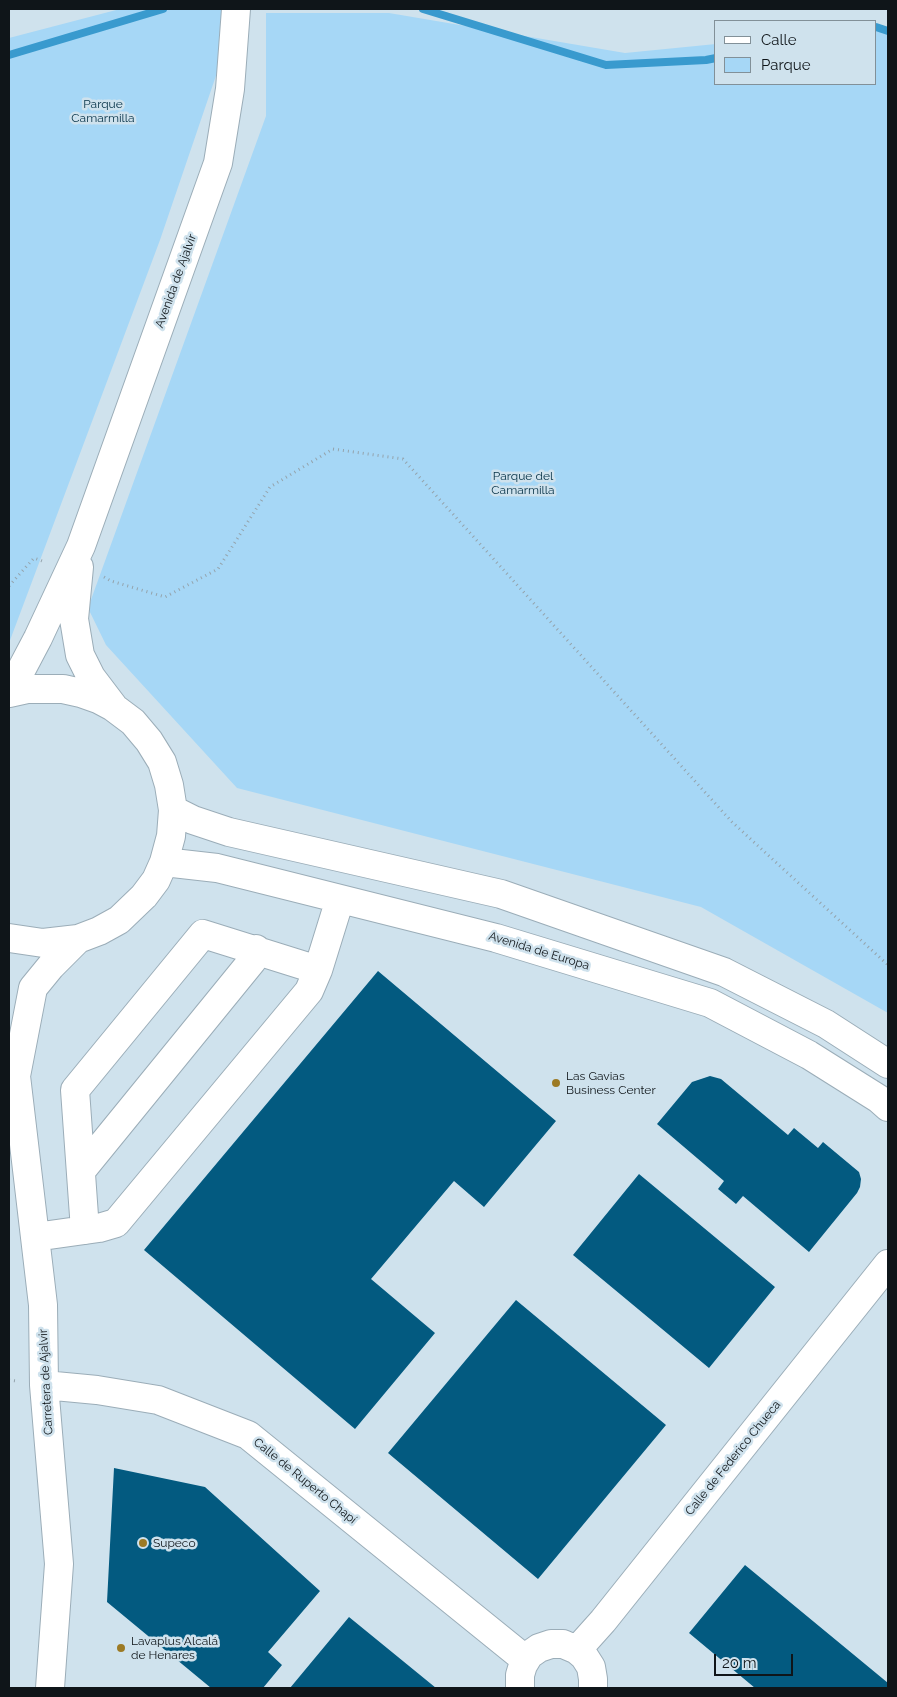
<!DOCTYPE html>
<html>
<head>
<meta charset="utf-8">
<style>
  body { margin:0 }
  #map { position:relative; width:897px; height:1697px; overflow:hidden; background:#cfe2ed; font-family:Raleway,sans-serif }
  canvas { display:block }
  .frame { position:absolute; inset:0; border:10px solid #0f1519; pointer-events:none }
  .legend { position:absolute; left:714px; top:20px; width:162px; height:65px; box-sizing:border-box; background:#cfe2ed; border:1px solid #829098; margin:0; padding:6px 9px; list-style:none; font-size:15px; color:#0f1519 }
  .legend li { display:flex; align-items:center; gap:10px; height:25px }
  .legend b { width:25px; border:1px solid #829098 }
  .scale { position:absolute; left:714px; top:1654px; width:79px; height:22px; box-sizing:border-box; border:2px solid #0f1519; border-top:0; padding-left:6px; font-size:15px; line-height:18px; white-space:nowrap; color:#0f1519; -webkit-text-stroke:4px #cfe2ed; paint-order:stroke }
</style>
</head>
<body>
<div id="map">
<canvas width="897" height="1697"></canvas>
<div class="frame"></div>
<ul class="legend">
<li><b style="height:6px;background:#fff"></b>Calle</li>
<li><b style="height:14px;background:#a6d7f6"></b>Parque</li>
</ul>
<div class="scale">20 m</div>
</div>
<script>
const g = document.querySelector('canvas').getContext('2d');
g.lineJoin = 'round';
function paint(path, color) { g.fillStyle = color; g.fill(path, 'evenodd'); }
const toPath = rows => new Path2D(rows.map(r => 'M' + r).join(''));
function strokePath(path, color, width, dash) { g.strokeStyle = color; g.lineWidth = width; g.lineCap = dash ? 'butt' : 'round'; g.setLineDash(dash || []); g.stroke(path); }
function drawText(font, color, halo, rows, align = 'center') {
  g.font = font + ' Raleway,sans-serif'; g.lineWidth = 5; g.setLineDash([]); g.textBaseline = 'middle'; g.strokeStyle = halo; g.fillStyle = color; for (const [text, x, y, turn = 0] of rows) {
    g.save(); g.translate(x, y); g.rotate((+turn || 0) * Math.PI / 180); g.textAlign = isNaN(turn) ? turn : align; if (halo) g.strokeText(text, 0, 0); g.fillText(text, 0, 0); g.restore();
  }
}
paint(toPath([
  [120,9,224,9,237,14,160,240,9,643,9,38],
  [266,13,389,13,625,53,716,44,716,84,876,84,876,29,888,28,888,1013,701,907,237,788,106,645,88,608,266,116]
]), '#a6d7f6');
strokePath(toPath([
  [423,9,606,65,706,60,716,58],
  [876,27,888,31],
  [9,55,163,9]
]), '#399ace', 8);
paint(toPath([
  [378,971,556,1121,484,1207,454,1181,371,1279,435,1333,355,1429,144,1250],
  [710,1076,721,1079,788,1135,794,1128,818,1148,823,1142,859,1172,861,1179,860,1187,857,1193,809,1252,743,1196,736,1204,718,1189,724,1181,657,1124,692,1082],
  [639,1174,775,1287,709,1368,573,1255],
  [516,1300,666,1425,538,1579,388,1453],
  [114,1468,205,1487,320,1591,268,1652,282,1665,263,1688,211,1688,107,1602],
  [745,1565,888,1683,888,1688,755,1688,689,1633],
  [349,1617,436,1688,290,1688]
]), '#035a80');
const minor = toPath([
  [79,567,74,619,80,655,91,677,113,706],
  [9,693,38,638,81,546,218,163,230,89,236,9],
  [9,693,27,689,63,689,81,693,98,699,113,707,133,722,149,741,162,762,169,785,173,810,171,836,164,862,156,880,144,896,119,920,99,931,78,939,43,943,9,938],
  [173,810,193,820,229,832,501,894,724,972,826,1024,888,1064],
  [164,862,217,868,496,938,710,1003,809,1055,879,1099,888,1107],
  [9,1056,16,1076,43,1305,44,1385,59,1564,50,1688],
  [16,1076,33,988,51,966,78,939],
  [81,1171,252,961,256,949],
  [85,1230,75,1090,203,934,318,970],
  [35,1237,99,1228,116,1223,309,991,318,970,340,899],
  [44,1385,97,1390,158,1400,248,1435,526,1660],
  [577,1650,603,1621,888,1264],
  [520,1688,520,1675,523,1665,529,1655,539,1648,551,1644,563,1644,577,1650,584,1656,591,1667,593,1679,593,1688]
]);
strokePath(minor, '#9badb8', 30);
strokePath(toPath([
  [104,577,111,581,165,597,218,569,270,487,333,449,403,459,732,822,888,965],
  [9,586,34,558,45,562],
  [9,1380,16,1381]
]), '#94a3ac', 3, [1, 4]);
strokePath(minor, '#fff', 28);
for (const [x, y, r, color] of [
  [556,1083,5,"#9c7a24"],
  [143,1543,5,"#9c7a24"],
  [121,1648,5,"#9c7a24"]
]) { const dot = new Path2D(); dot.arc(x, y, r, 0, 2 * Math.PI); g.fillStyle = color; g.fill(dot); strokePath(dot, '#cfe2ed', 2); }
drawText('12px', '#043045', '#cfe2ed', [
  ["Parque",103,104],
  ["Camarmilla",103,118],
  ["Parque del",523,476],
  ["Camarmilla",523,490]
]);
drawText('12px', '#0f1519', '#cfe2ed', [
  ["Avenida de Ajalvir",176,281,-70],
  ["Avenida de Europa",539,951,17],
  ["Carretera de Ajalvir",46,1382,-93],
  ["Calle de Federico Chueca",733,1458,-51],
  ["Calle de Ruperto Chapí",305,1481,39]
]);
drawText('12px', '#0f1519', '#cfe2ed', [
  ["Las Gavias",566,1076],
  ["Business Center",566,1090],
  ["Supeco",153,1543],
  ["Lavaplus Alcalá",131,1641],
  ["de Henares",131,1655]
], 'left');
</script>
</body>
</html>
